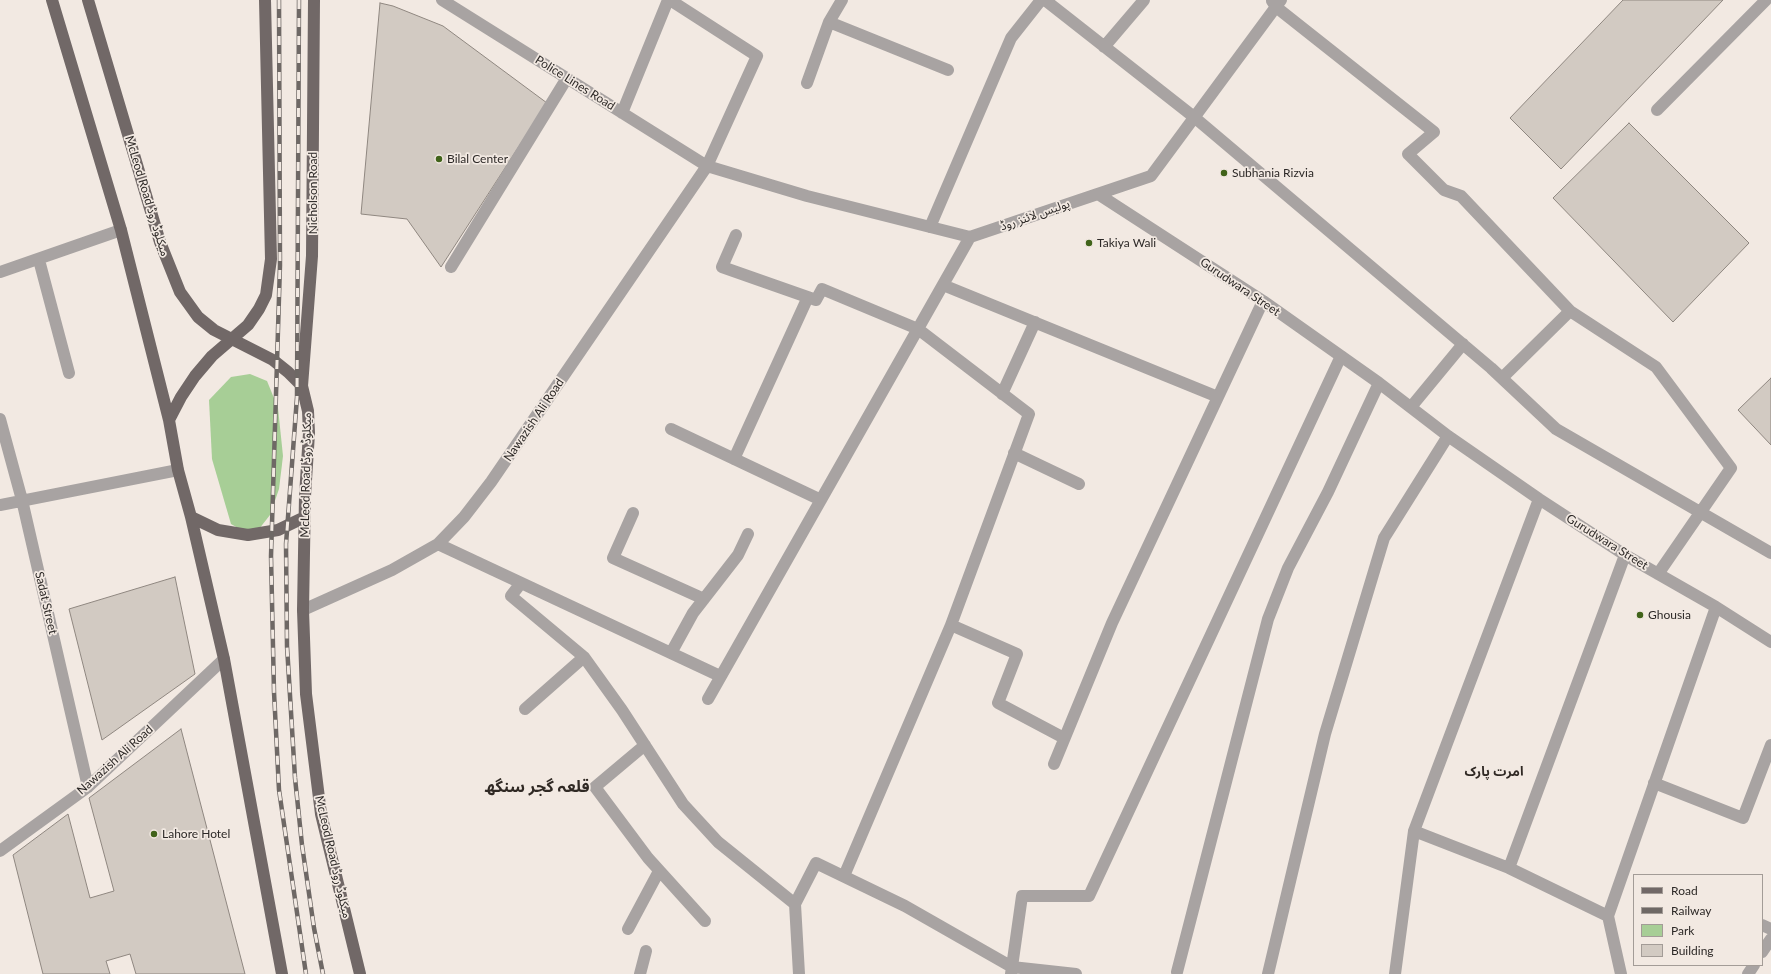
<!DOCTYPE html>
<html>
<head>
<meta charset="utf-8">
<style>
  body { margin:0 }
  #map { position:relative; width:1771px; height:974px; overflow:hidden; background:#f2e9e2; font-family:Lato,sans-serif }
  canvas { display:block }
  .legend { position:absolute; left:1633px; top:874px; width:130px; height:92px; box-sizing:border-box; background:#f2e9e2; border:1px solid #a39c97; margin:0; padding:5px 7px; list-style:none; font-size:12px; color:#2d2927 }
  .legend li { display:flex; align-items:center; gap:8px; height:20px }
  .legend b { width:20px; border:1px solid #a39c97 }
</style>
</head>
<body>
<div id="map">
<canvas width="1771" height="974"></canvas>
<ul class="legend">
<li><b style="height:5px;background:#716867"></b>Road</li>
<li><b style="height:5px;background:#6e6865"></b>Railway</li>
<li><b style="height:11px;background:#a7ce96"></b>Park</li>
<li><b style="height:11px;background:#d2cac2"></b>Building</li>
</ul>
</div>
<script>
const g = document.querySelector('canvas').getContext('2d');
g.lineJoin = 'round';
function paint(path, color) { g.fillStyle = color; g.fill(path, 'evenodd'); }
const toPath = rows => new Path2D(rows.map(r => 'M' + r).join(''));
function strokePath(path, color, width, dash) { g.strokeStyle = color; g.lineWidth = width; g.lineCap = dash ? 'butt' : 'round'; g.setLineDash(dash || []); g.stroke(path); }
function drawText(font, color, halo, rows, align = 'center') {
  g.font = font + ' Lato,"Noto Sans Arabic",sans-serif'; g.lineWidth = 3.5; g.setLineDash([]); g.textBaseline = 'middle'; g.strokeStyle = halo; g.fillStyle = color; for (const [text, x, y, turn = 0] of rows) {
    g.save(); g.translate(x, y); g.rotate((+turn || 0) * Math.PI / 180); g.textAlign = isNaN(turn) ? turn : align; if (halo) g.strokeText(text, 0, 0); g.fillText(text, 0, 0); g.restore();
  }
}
paint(toPath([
  [250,374,267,381,278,408,283,456,279,489,270,515,259,529,247,533,231,524,212,459,209,400,231,377]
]), '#a7ce96');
const building = toPath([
  [1623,0,1723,0,1561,169,1510,118,1623,0],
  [380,3,393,6,443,26,547,103,441,267,407,219,361,214,380,3],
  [1629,123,1749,243,1673,322,1553,198,1629,123],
  [1771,378,1771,445,1738,410,1771,378],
  [175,577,195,674,102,740,69,609,175,577],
  [181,729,245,974,136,974,130,954,106,961,110,974,43,974,13,855,68,814,90,898,114,891,89,798,181,729]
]);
paint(building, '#d2cac2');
strokePath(building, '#8f8780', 1);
strokePath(toPath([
  [442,0,707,166,807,196,970,237,1151,176,1281,0],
  [1045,0,1194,117,1491,368,1556,429,1771,553],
  [1272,1,1276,7,1434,132,1408,154,1444,190,1461,196,1570,311,1656,367,1731,468,1658,574],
  [829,22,948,70],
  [1104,47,1144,0],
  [807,83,829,22,842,0],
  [1657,110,1766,0],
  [622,113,668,0],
  [1098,194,1263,301,1379,383,1448,436,1539,499,1625,555,1716,607,1771,642],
  [930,227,1011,38,1041,0],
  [736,235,722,267,816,300,822,289,918,329,1029,414,951,625,844,876],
  [39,260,69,373],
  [451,267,567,78],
  [0,272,121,230],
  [943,285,1218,397],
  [1502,378,1570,311],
  [1002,394,1035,322],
  [1411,407,1463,344],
  [0,419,22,500,88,787],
  [671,429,821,500],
  [1014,453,1079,484],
  [734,459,808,297],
  [0,505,178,470],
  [633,513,613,558,704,599],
  [438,544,720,676],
  [521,583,511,596,584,657,622,710,683,804,718,842,795,904],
  [303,610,392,570,438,544,464,517,491,482,707,166,757,56,670,0],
  [951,625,1017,654,998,703,1064,738],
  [671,653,693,613,738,555,748,534],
  [708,699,970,237],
  [525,709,584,657],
  [645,745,595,787,648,858,705,921],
  [1054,764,1112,623,1263,301],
  [1654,783,1743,818,1771,745],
  [1414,831,1509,868,1608,916],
  [0,851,88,787,224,659],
  [1509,868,1625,555],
  [795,904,816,863,905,906,1012,967,1076,974],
  [795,904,799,974],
  [1762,925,1771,929],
  [628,929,659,871],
  [1762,952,1771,939],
  [1177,972,1268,619,1288,568,1328,492,1379,383],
  [640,974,646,951],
  [1011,974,1022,896,1089,896,1341,356],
  [1268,974,1325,734,1384,538,1448,436],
  [1395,974,1414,831,1539,499],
  [1621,974,1608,916,1716,607],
  [1748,974,1754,965]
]), '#a8a3a2', 12);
strokePath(toPath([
  [52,0,121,230,169,420,178,470,191,517,224,659,282,974],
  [88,0,160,242,180,292,198,317,214,330,273,360,288,372,302,386,308,411,309,433,305,496,303,610,306,694,321,814,360,974],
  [302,386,312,256,314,0],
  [169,420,181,397,195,376,212,356,248,325,259,309,266,295,271,259,265,0],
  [191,517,218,530,248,535,278,530,305,517]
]), '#716867', 12);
const rail = toPath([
  [279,0,280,265,271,556,274,692,279,790,306,974],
  [299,0,297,397,286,544,287,646,295,778,302,845,314,928,323,974]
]);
strokePath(rail, '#6e6865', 4.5);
strokePath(rail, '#f2e9e2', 3, [9]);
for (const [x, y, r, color] of [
  [439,159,4,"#41631a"],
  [1224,173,4,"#41631a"],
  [1089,243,4,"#41631a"],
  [1640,615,4,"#41631a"],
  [154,834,4,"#41631a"]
]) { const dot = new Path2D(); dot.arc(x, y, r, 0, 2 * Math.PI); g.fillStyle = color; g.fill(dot); strokePath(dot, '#f2e9e2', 1.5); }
drawText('12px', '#2d2927', '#f2e9e2', [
  ["Police Lines Road",575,83,32],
  ["Nicholson Road",313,193,-90],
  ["McLeod Road میکلوڈ روڈ",147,196,73],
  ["پولیس لائنز روڈ",1035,215,-19],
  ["Gurudwara Street",1240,287,34],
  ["Nawazish Ali Road",534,420,-56],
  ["McLeod Road میکلوڈ روڈ",306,475,-89],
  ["Gurudwara Street",1607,542,32],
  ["Sadat Street",46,603,77],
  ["Nawazish Ali Road",115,760,-42],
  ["McLeod Road میکلوڈ روڈ",333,857,77]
]);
drawText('12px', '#2d2927', '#f2e9e2', [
  ["Bilal Center",447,159],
  ["Subhania Rizvia",1232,173],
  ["Takiya Wali",1097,243],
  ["Ghousia",1648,615],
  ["Lahore Hotel",162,834]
], 'left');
drawText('bold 13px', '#302924', '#f2e9e2', [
  ["امرت پارک",1494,772]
]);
drawText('bold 16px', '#302924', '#f2e9e2', [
  ["قلعہ گجر سنگھ",537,787]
]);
</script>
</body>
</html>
